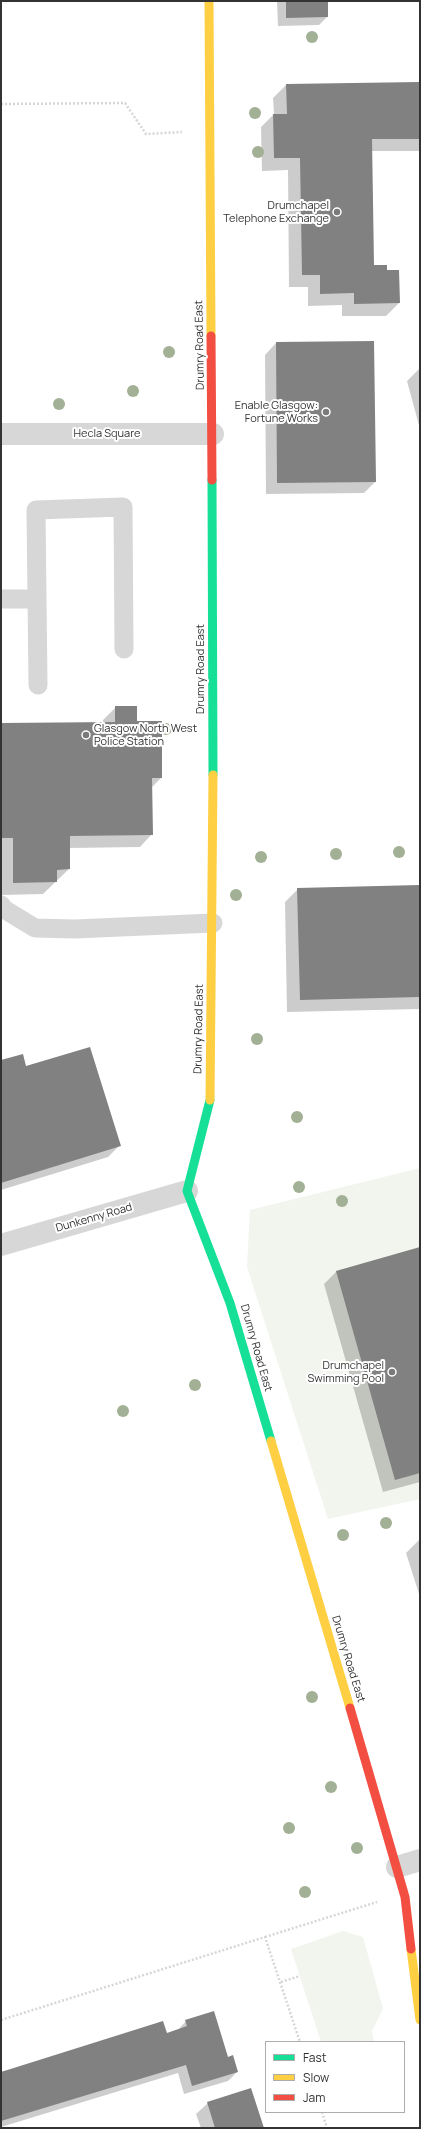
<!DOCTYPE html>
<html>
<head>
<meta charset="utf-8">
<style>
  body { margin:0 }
  #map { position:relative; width:421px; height:2129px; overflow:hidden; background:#fff; font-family:Manrope,sans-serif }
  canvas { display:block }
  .frame { position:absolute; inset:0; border:2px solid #333; pointer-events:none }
  .legend { position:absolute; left:265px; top:2041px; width:140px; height:72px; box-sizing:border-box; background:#fff; border:1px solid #adadad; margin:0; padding:5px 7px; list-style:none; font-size:12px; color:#333 }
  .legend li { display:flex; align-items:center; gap:8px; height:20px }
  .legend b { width:20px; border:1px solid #adadad }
</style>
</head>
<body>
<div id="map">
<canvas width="421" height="2129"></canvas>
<div class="frame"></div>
<ul class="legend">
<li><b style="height:5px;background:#16e098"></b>Fast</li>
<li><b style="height:5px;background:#ffcf43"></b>Slow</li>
<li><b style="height:5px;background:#f24e42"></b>Jam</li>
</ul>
</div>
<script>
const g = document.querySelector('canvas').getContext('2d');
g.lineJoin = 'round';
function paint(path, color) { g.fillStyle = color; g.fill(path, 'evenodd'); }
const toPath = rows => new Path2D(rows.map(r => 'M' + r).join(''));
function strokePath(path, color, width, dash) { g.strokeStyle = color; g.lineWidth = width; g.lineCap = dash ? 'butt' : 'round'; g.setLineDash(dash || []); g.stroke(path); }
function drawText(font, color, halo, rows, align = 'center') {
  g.font = font + ' Manrope,sans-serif'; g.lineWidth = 4; g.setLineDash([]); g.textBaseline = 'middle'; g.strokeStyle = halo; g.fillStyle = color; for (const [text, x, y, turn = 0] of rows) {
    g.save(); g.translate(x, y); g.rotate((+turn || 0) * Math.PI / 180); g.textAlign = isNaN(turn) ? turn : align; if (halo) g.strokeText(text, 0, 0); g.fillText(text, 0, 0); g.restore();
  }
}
paint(toPath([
  [420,1168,420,1499,328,1519,247,1267,250,1210],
  [343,1931,363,1937,383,2009,372,2031,374,2042,321,2042,291,1949]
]), '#f1f5ed');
paint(toPath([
  [277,1,327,1,327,17,319,25,278,26],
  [420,83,420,151,371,151,373,266,386,271,399,303,386,316,342,316,342,305,308,306,308,287,289,287,288,170,262,171,261,127,274,114,273,98,286,85],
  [373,342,375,482,364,493,266,494,265,355,276,343],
  [420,368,420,429,407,381],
  [116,707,161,778,152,787,152,834,140,847,69,848,69,869,43,894,1,895,1,724,103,723,103,720],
  [420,886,420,1009,287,1012,285,902,298,889],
  [1,1062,26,1068,119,1146,108,1157,1,1190],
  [420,1248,420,1482,383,1492,324,1284,337,1271],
  [419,1540,420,1540,420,1597,406,1553],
  [186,2021,228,2058,237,2072,228,2081,184,2094,178,2073,1,2127,1,2072,167,2034,177,2031],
  [208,2103,263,2128,201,2128,196,2114]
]), '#0003');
paint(toPath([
  [286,1,328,1,328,17,286,18],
  [420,82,420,139,372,139,374,265,387,265,387,270,399,270,400,303,354,304,354,293,320,294,320,275,302,275,300,158,274,158,273,114,287,114,286,84],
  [374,341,376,482,277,483,276,342],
  [115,706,137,706,137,721,162,721,162,778,152,778,153,835,70,836,70,869,57,870,57,882,13,883,13,838,1,838,1,723,115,722],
  [420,885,420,997,300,1000,297,888],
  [90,1047,121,1146,1,1183,1,1060,23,1054,26,1066],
  [420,1247,420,1473,395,1480,336,1271],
  [214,2011,228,2057,233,2055,238,2072,192,2086,186,2065,1,2121,1,2072,163,2021,167,2033,187,2026,185,2020],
  [251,2088,264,2128,215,2128,207,2102]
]), '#818181');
strokePath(toPath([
  [1,104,125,103,146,134,182,132],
  [265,1937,377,1902],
  [281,1982,300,1976],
  [1,2020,265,1937,300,2042],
  [322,2112,327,2128]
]), '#d6d6d6', 2.5, [2, 2]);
strokePath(toPath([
  [1,599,36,599],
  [38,685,36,510,123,507,124,649],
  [1,905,4,909,35,928,75,929,213,923]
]), '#d7d7d7', 19);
strokePath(toPath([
  [1,434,213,434],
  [1,1245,187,1191],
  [397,1867,420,1860]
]), '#d7d7d7', 22);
strokePath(toPath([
  [212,480,213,775],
  [210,1100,187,1191,230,1303,271,1441]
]), '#16e098', 9);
strokePath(toPath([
  [209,1,211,336],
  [210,1100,213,775],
  [271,1441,350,1708],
  [411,1949,420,2020]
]), '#ffcf43', 9);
strokePath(toPath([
  [211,336,212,480],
  [350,1708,405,1897,411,1949]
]), '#f24e42', 9);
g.fillStyle = '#a2b095';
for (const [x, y] of [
  [312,37],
  [255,113],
  [258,152],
  [169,352],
  [133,391],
  [59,404],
  [166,729],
  [399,852],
  [336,854],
  [261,857],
  [236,895],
  [257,1039],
  [297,1117],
  [299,1187],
  [342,1201],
  [195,1385],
  [123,1411],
  [386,1523],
  [343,1535],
  [312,1697],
  [331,1787],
  [289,1828],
  [357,1848],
  [305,1892]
]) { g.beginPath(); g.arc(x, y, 6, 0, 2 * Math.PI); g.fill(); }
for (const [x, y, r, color] of [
  [337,212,4,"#7a7a7a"],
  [326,412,4,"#7a7a7a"],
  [86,735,4,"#7a7a7a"],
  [392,1372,4,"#7a7a7a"]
]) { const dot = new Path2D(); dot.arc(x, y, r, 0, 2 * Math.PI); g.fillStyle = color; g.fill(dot); strokePath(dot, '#fff', 1.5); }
drawText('11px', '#333', '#fff', [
  ["Drumchapel",329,206],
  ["Telephone Exchange",329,219],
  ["Enable Glasgow:",318,406],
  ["Fortune Works",318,419],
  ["Glasgow North West",94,729,"left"],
  ["Police Station",94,742,"left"],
  ["Drumchapel",384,1366],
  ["Swimming Pool",384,1379]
], 'right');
drawText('11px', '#333', '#fff', [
  ["Drumry Road East",200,345,-91],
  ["Hecla Square",107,434],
  ["Drumry Road East",201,669,-90],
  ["Drumry Road East",199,1029,-89],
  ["Dunkenny Road",94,1218,-16],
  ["Drumry Road East",256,1348,74],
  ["Drumry Road East",348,1659,73]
]);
</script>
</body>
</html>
